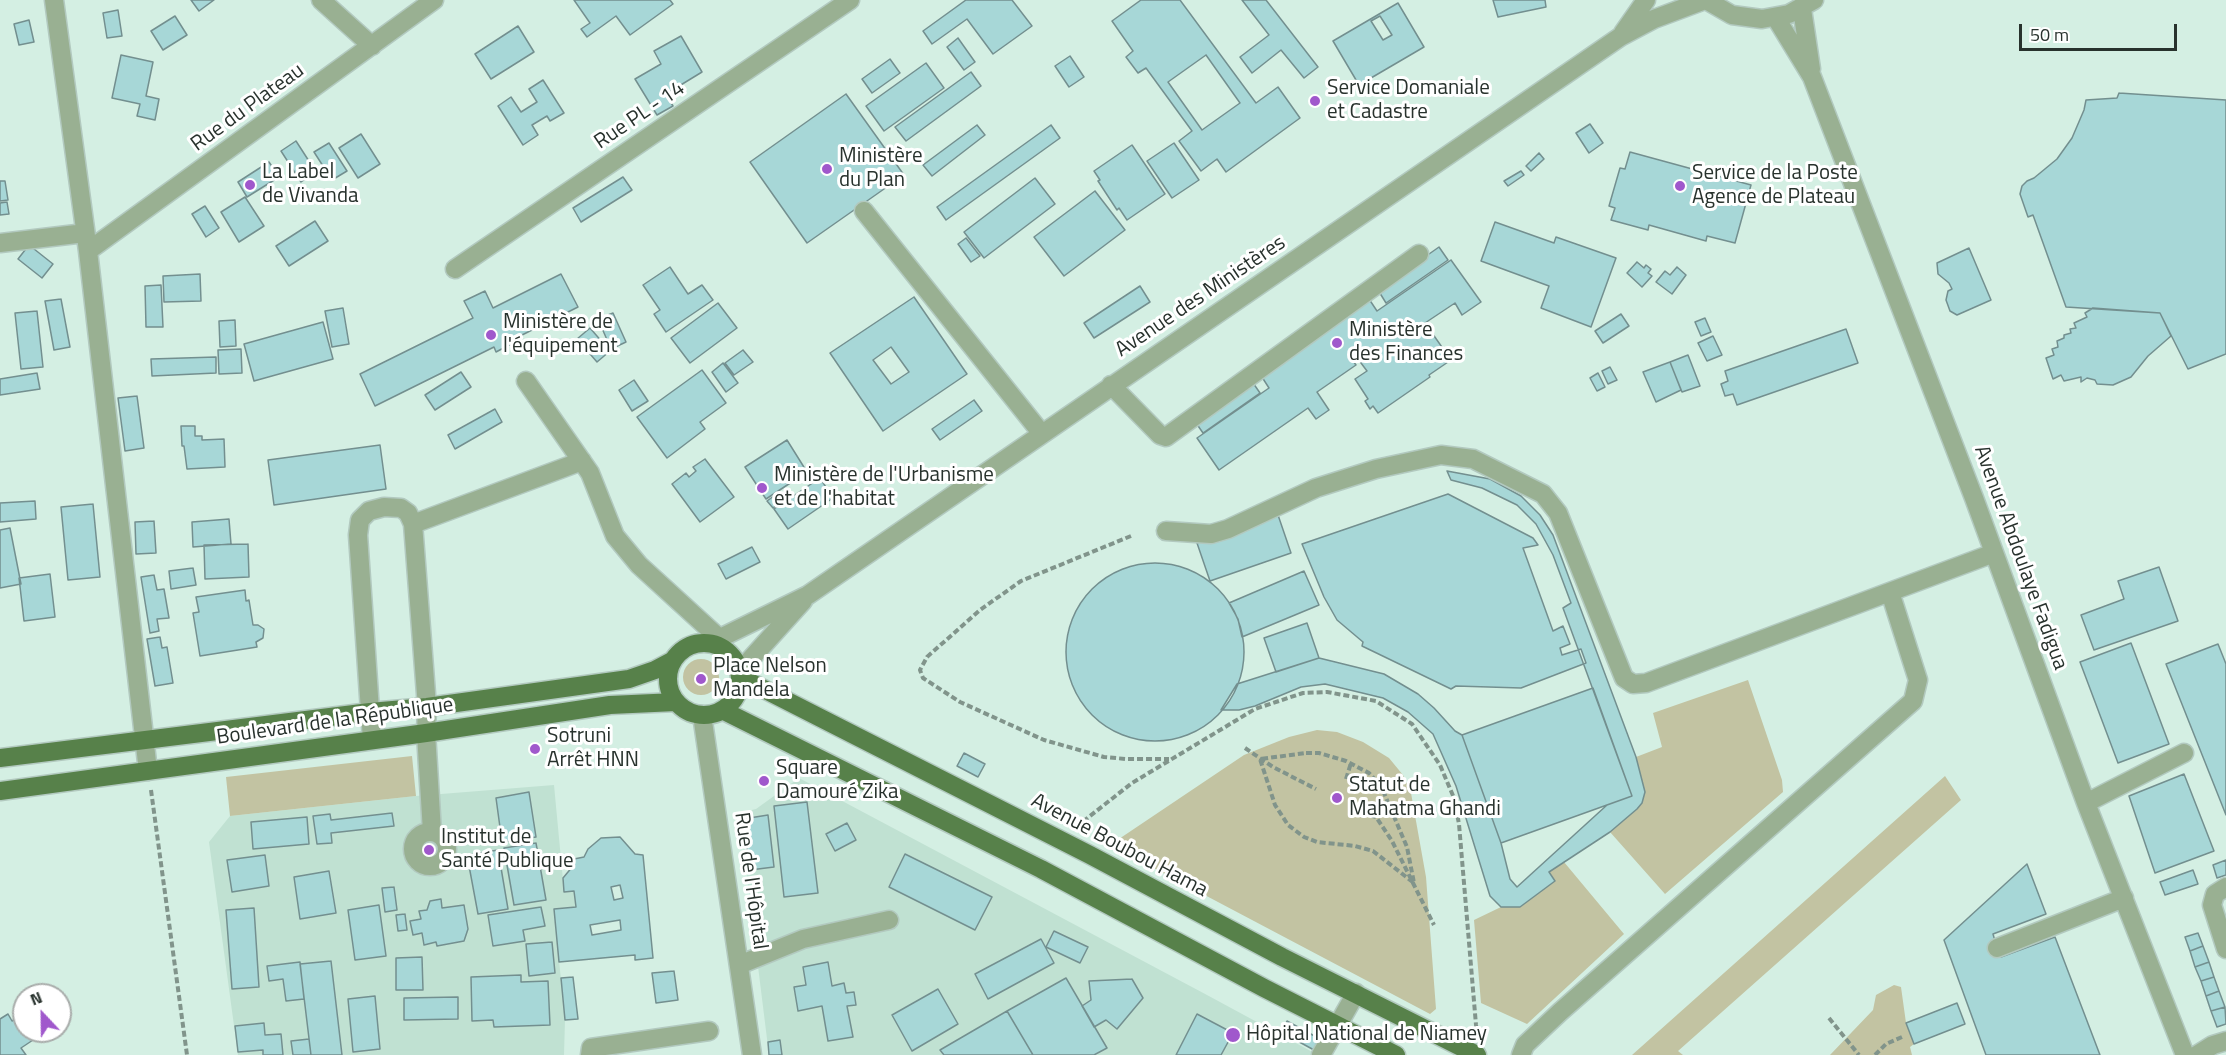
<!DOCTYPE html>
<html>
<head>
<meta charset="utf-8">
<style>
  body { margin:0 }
  #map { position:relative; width:2226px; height:1055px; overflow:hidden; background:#d4efe3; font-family:"Titillium Web",sans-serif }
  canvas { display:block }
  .north { position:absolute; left:12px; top:983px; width:60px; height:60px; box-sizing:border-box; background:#fff; border:2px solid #a9adab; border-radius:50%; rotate:338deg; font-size:16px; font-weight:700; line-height:24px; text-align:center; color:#28322d }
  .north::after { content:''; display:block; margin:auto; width:21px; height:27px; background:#a058cc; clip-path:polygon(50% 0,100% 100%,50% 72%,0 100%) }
  .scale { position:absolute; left:2019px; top:24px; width:158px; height:27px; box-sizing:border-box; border:3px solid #28322d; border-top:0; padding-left:8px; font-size:18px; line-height:21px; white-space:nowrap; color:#28322d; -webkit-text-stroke:4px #fff; paint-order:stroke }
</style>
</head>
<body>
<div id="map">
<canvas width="2226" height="1055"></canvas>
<div class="north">N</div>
<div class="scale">50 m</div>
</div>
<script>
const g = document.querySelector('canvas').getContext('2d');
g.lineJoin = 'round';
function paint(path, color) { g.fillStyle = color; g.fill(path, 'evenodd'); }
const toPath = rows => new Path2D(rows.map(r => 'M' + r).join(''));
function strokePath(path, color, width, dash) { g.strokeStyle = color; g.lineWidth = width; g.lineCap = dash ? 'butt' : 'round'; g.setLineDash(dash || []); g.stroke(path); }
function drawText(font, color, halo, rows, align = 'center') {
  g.font = font + ' "Titillium Web",sans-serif'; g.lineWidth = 6; g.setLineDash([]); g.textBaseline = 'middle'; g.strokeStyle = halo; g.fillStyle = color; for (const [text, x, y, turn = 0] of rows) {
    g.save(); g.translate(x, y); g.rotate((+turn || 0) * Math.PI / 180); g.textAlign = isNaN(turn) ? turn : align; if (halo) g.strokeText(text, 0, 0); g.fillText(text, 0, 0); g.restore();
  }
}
paint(toPath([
  [799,778,1207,995,1318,1055,769,1055,739,813,756,809],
  [554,785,564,891,574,891,576,907,554,910,565,1020,564,1055,238,1055,209,842,230,816,416,796]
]), '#c0e1d2');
paint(toPath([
  '683 677a18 18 0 1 1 36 0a18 18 0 1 1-36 0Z',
  [1748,680,1782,780,1783,792,1665,894,1610,832,1642,803,1645,792,1636,757,1662,747,1653,713],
  [1317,730,1337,732,1363,742,1389,758,1403,775,1411,793,1426,877,1436,1009,1430,1014,1110,845,1244,755,1289,737],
  [412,756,416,796,230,816,226,777],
  [1945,776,1961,800,1678,1051,1683,1055,1632,1055],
  [1564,862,1624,934,1527,1024,1481,1003,1474,920,1501,907,1520,907,1554,881,1549,872],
  [1894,985,1901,987,1906,1023,1914,1044,1910,1047,1912,1055,1830,1055,1873,1010,1876,995]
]), '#c2c3a2');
const building = toPath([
  [191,0,214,0,199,11,191,0],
  [574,0,670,0,673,4,630,35,616,16,587,37,581,29,590,23,574,0],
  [966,0,1012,0,1032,26,993,54,967,19,932,44,923,31,966,0],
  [1141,0,1180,0,1256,103,1278,87,1300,118,1226,172,1217,159,1201,171,1179,141,1192,131,1146,68,1138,73,1126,57,1133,51,1112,21,1141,0],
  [1206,55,1240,103,1202,130,1168,82,1206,55],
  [1242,0,1266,0,1318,67,1304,78,1281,50,1252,73,1240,57,1269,35,1242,0],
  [1493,0,1545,0,1546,7,1498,17,1493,0],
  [1398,3,1424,47,1359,85,1333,41,1398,3],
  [1380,16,1392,35,1383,40,1371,21,1380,16],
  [118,10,122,36,107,38,103,13,118,10],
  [175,16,187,35,163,50,151,31,175,16],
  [29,20,34,42,19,45,14,24,29,20],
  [518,26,534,52,491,79,475,54,518,26],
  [681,36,702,72,666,94,673,106,657,115,635,79,661,64,654,51,681,36],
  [958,38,975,62,964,70,947,47,958,38],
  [121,55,153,62,146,96,159,99,155,120,137,116,140,104,112,98,121,55],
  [1070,56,1084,77,1069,87,1055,66,1070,56],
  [890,59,900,73,872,93,862,79,890,59],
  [926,63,944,88,884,131,866,106,926,63],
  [971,72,981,86,906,141,895,127,971,72],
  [543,80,564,113,550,121,547,116,532,125,538,135,523,145,498,106,511,97,521,112,537,102,529,89,543,80],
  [2119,93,2226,100,2226,354,2188,369,2160,313,2066,307,2033,215,2028,217,2020,194,2022,186,2027,181,2034,178,2057,159,2072,138,2084,110,2086,100,2117,98,2119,93],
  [846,94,904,175,807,243,750,162,846,94],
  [1590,124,1603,143,1589,153,1576,133,1590,124],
  [977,125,985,135,932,176,923,165,977,125],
  [1051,125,1060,138,946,220,937,207,1051,125],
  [361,134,380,164,358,178,339,148,361,134],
  [296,141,316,172,301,182,281,151,296,141],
  [329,143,347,171,332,180,314,152,329,143],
  [1174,143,1199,180,1172,198,1147,161,1174,143],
  [1132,145,1165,194,1127,220,1119,208,1117,210,1098,181,1100,180,1094,171,1132,145],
  [1630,152,1751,185,1735,243,1707,236,1706,241,1649,225,1648,230,1611,220,1615,208,1609,206,1620,168,1625,169,1630,152],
  [1539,153,1544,159,1531,171,1526,166,1539,153],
  [269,162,279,177,247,197,238,182,269,162],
  [1521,171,1524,175,1508,186,1504,181,1521,171],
  [623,177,632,190,581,222,573,208,623,177],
  [1035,178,1055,204,984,258,964,232,1035,178],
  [0,181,5,181,8,200,0,201,0,181],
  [1095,191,1125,230,1064,276,1034,237,1095,191],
  [245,197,264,226,239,242,221,212,245,197],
  [7,202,9,214,0,215,0,203,7,202],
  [205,206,219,228,206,237,192,214,205,206],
  [315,221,328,241,289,266,276,246,315,221],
  [1495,222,1554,243,1556,237,1616,258,1591,327,1541,308,1549,286,1481,261,1495,222],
  [966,238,980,256,971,262,958,244,966,238],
  [29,245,53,264,42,278,18,259,29,245],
  [1439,247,1448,260,1386,303,1378,290,1439,247],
  [1969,248,1991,300,1957,315,1950,311,1946,300,1948,291,1952,289,1949,283,1938,274,1937,263,1969,248],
  [1451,260,1481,302,1462,315,1455,303,1425,323,1451,360,1429,375,1430,377,1378,413,1373,406,1370,409,1365,401,1368,399,1355,379,1367,371,1355,355,1351,358,1356,365,1317,392,1329,410,1316,419,1308,408,1219,470,1197,438,1269,388,1260,374,1369,299,1377,311,1451,260],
  [1637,262,1644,268,1646,265,1651,269,1648,273,1652,276,1642,287,1627,273,1637,262],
  [670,267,688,294,702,285,713,300,666,332,654,314,660,310,643,285,670,267],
  [1677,267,1686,275,1672,294,1656,282,1665,271,1670,275,1677,267],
  [200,274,201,301,164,302,163,276,200,274],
  [561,274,578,307,512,340,513,343,496,352,494,347,375,406,360,374,473,318,464,301,485,291,493,308,561,274],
  [161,285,163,327,146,327,145,286,161,285],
  [1140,286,1150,302,1094,338,1084,323,1140,286],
  [914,297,967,374,883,431,830,353,914,297],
  [891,347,909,372,891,384,873,360,891,347],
  [61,299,70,347,54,350,45,301,61,299],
  [718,303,737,328,690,363,671,338,718,303],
  [343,308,349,344,332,347,325,311,343,308],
  [2093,308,2160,313,2171,336,2148,356,2131,377,2113,385,2097,384,2095,380,2087,378,2081,382,2081,377,2064,381,2061,375,2053,379,2046,358,2054,355,2052,349,2058,347,2057,341,2064,338,2064,335,2071,333,2070,329,2076,328,2074,323,2087,317,2085,313,2093,308],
  [37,311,43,367,21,369,15,313,37,311],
  [613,313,626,342,611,349,598,319,613,313],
  [1621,314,1629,326,1603,343,1595,331,1621,314],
  [1705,318,1711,332,1701,336,1695,322,1705,318],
  [235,320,236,346,220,347,219,321,235,320],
  [323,322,333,359,254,381,244,344,323,322],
  [590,328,610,351,597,362,577,339,590,328],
  [1846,329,1858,363,1737,405,1733,394,1725,396,1721,384,1728,381,1725,371,1846,329],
  [1713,336,1722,355,1707,361,1698,343,1713,336],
  [241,349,242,373,219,374,218,350,241,349],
  [743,350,753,362,734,375,725,363,743,350],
  [1688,355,1700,386,1682,392,1670,362,1688,355],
  [216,357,216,373,152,376,151,359,216,357],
  [1670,362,1681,390,1656,402,1643,372,1670,362],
  [723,363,738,383,726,392,712,372,723,363],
  [1610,367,1617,380,1608,384,1602,371,1610,367],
  [702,370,726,403,700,422,705,429,667,458,637,417,702,370],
  [461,372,471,387,435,410,425,395,461,372],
  [37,373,40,389,0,395,0,379,37,373],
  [1598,373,1605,387,1597,391,1590,378,1598,373],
  [634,380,648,401,632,411,619,390,634,380],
  [1251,380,1260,393,1203,433,1194,420,1251,380],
  [137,396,144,448,125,451,118,398,137,396],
  [974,400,982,411,940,440,932,429,974,400],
  [495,409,502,422,455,449,448,435,495,409],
  [181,426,195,426,195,436,202,436,202,440,224,439,225,467,187,469,184,446,182,446,181,426],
  [787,440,807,472,766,499,745,467,787,440],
  [380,445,386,489,274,505,268,460,380,445],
  [705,459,734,497,700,522,672,484,686,473,689,477,696,471,693,467,705,459],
  [1447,471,1490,479,1521,496,1540,515,1553,535,1636,757,1645,792,1642,803,1637,809,1610,832,1549,872,1555,881,1520,907,1501,907,1490,896,1456,786,1433,734,1408,712,1383,698,1325,684,1301,687,1255,706,1239,710,1221,710,1237,684,1319,658,1384,674,1418,694,1434,708,1455,731,1462,735,1501,843,1510,879,1517,887,1607,805,1632,796,1563,608,1571,603,1553,555,1536,524,1517,505,1482,488,1451,480,1447,471],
  [820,478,833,498,788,529,774,509,820,478],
  [778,493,783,500,773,508,767,501,778,493],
  [1448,494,1533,538,1538,545,1523,548,1553,631,1563,626,1570,644,1560,648,1562,655,1581,649,1586,663,1521,688,1456,686,1451,689,1362,646,1363,642,1337,620,1324,597,1302,544,1448,494],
  [35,501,36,519,0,522,0,503,35,501],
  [93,504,100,577,68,580,61,507,93,504],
  [1278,515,1291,553,1210,581,1197,543,1278,515],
  [229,519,231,544,193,547,192,522,229,519],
  [154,521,156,553,136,554,135,522,154,521],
  [10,528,21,584,0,588,0,530,10,528],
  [248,544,249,577,205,579,204,545,248,544],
  [752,547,760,562,726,579,718,564,752,547],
  '1066 652a89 89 0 1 1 178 0a89 89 0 1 1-178 0Z',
  [2159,567,2178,621,2094,650,2081,615,2124,599,2118,581,2159,567],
  [193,568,196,585,171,589,169,571,193,568],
  [1304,571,1319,605,1242,637,1238,619,1229,603,1304,571],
  [50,574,55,617,24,621,19,578,50,574],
  [154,575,157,590,164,589,169,618,157,619,159,631,150,633,141,577,154,575],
  [245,590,246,601,249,600,253,625,258,625,264,629,263,638,256,642,257,647,200,656,193,613,199,612,196,597,245,590],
  [1307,623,1319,658,1276,672,1264,638,1307,623],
  [160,637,162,648,167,647,173,683,155,686,147,639,160,637],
  [2131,643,2169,744,2118,763,2080,662,2131,643],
  [2218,644,2226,664,2226,815,2166,664,2218,644],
  [1593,688,1632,796,1501,843,1462,735,1593,688],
  [964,753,985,764,978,777,957,766,964,753],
  [2184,774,2214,851,2155,873,2129,796,2184,774],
  [529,792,536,837,502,842,496,798,529,792],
  [807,802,818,893,784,897,774,806,807,802],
  [392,813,394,826,331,833,332,843,317,844,313,816,330,814,331,820,392,813],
  [768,815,774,867,750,870,743,819,768,815],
  [307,817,309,844,253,849,251,822,307,817],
  [847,823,856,840,835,851,826,834,847,823],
  [620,837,635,854,643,855,653,958,635,960,635,955,559,962,554,909,576,907,574,891,564,892,563,878,573,866,574,859,584,857,588,849,601,838,620,837],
  [620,885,623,898,614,900,611,887,620,885],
  [620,920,621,930,592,935,590,925,620,920],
  [536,843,546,900,514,905,504,848,536,843],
  [498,850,508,909,478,914,467,855,498,850],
  [905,854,992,897,975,930,889,887,905,854],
  [265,855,269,886,232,892,227,860,265,855],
  [2226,860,2226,875,2217,878,2213,865,2226,860],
  [2027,864,2046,914,1993,934,1997,948,2001,957,2055,937,2100,1055,1986,1055,1944,940,2027,864],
  [2193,870,2198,884,2165,895,2160,882,2193,870],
  [329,871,336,913,300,919,294,877,329,871],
  [394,887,397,910,385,912,382,888,394,887],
  [441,899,442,908,464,905,468,929,464,941,437,946,436,942,424,945,422,933,413,935,410,921,421,919,419,911,427,910,430,901,441,899],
  [379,905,386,956,355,960,348,910,379,905],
  [541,907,545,926,523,930,525,941,493,946,488,915,541,907],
  [254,908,259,987,232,989,226,910,254,908],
  [405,914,407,930,398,931,396,915,405,914],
  [1054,931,1088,947,1080,963,1046,947,1054,931],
  [2198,933,2203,946,2190,951,2185,937,2198,933],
  [1041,939,1054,963,988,999,975,974,1041,939],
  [552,942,555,973,529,976,526,944,552,942],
  [2203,946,2209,962,2195,967,2190,951,2203,946],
  [422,957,423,990,396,990,396,958,422,957],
  [331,961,342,1055,311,1055,300,964,331,961],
  [300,962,304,999,286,1001,283,979,269,981,267,966,300,962],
  [828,962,832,986,844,983,846,993,854,992,856,1005,847,1006,853,1037,828,1041,822,1006,798,1011,794,987,806,985,803,967,828,962],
  [2209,962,2214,977,2201,981,2195,967,2209,962],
  [674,971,678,1000,656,1003,652,973,674,971],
  [521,975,521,982,548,981,550,1025,494,1027,493,1020,472,1021,471,977,521,975],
  [573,977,578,1019,565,1020,561,978,573,977],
  [2214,977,2219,991,2206,996,2201,981,2214,977],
  [1066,978,1107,1048,1094,1055,1033,1055,1007,1011,1066,978],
  [1132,979,1143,998,1117,1029,1106,1020,1094,1027,1082,1006,1091,1000,1089,981,1132,979],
  [938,989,958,1024,912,1051,892,1015,938,989],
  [2219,991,2225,1007,2211,1011,2206,996,2219,991],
  [375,996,380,1049,353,1052,348,999,375,996],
  [458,997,458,1019,404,1020,404,998,458,997],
  [1957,1003,1965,1024,1914,1044,1906,1023,1957,1003],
  [2225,1007,2226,1024,2217,1027,2211,1011,2225,1007],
  [1007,1011,1033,1055,944,1055,940,1050,1007,1011],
  [8,1014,12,1021,24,1014,24,1031,40,1031,42,1034,21,1048,26,1055,0,1055,0,1019,8,1014],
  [1197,1014,1233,1033,1221,1055,1176,1055,1197,1014],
  [1287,1021,1320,1039,1314,1050,1281,1032,1287,1021],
  [264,1023,265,1035,281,1034,283,1055,263,1055,263,1050,238,1052,235,1026,264,1023],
  [309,1039,311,1055,293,1055,291,1041,309,1039],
  [780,1040,782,1055,769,1055,768,1042,780,1040]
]);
paint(building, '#a7d7d7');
strokePath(building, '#738f8f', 1.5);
const minor = toPath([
  [54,0,88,251,148,771],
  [321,0,372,46],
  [1706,0,1732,15,1762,19,1789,14,1814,0],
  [1802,9,1811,69],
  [1776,18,1812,77,1974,498,2086,803,2185,1055],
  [1623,33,1646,0],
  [864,211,1042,434],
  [0,243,85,233],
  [88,251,434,0],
  [455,269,850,0],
  [526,381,590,473,615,536,639,565,719,638],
  [1111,385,1160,435,1166,437,1419,254],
  [413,524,582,461],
  [1166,531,1211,534,1228,529,1316,488,1376,469,1441,455,1473,459,1543,494,1558,513,1624,678,1633,684,1646,683,1994,553],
  [710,643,808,595,1620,37,1654,19,1705,0],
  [739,672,803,601],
  [702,715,752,1055],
  [372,740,358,535,360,520,369,511,384,507,401,508,408,513,413,524,427,707,426,733,432,832],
  [2086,803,2184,753],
  '413 849a17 17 0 1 1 34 0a17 17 0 1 1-34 0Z',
  [2226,887,2215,894,2212,905,2226,949],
  [1997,948,2124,898],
  [739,965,803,939,889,920],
  [590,1055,591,1048,709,1031],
  [1321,1055,1356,993],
  [1521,1055,1525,1045,1560,1012,1913,701,1918,680,1890,592],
  [2197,1055,2213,1045,2226,1041]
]);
const major = toPath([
  '668 679a36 36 0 1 1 72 0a36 36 0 1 1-72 0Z',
  [740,677,1090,855,1282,957,1477,1055],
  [722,710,1041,869,1264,988,1396,1055],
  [0,758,370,712,427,707,629,679,655,670,672,661],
  [0,791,426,733,610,705,676,702]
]);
strokePath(minor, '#b2c9bf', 21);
strokePath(major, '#b2c9bf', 21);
strokePath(toPath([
  [1131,536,1021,581,980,610,927,657,920,670,923,678,960,702,1044,740,1104,757,1126,759,1169,759],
  [1245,748,1273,767,1316,789],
  [1306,753,1319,753,1346,761,1369,773,1381,786,1407,847,1414,883,1373,851,1355,846,1317,842,1304,837,1288,825,1275,805,1260,759,1306,753],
  [1346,779,1351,763],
  [151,790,187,1055],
  [1353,810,1376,817,1392,841,1434,925],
  [1076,827,1132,783,1255,709,1303,693,1327,692,1376,701,1412,724,1440,765,1454,798,1459,824,1476,1025,1478,1036],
  [1829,1018,1859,1055],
  [1875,1055,1886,1044,1902,1037]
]), '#81948b', 4, [6, 3]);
strokePath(minor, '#99b092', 18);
strokePath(major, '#57814a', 18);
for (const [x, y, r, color] of [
  [1315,101,6,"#a058cc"],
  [827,169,6,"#a058cc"],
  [250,185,6,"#a058cc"],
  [1680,186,6,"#a058cc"],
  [491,335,6,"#a058cc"],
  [1337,343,6,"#a058cc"],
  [762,488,6,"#a058cc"],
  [701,679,6,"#a058cc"],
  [535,749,6,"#a058cc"],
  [764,781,6,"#a058cc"],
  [1337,798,6,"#a058cc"],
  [429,850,6,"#a058cc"],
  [1233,1035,8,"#a058cc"]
]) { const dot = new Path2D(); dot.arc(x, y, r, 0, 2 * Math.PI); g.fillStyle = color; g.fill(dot); strokePath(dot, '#fff', 2); }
drawText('21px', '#28322d', '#fff', [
  ["Service Domaniale",1327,89],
  ["et Cadastre",1327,113],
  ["Ministère",839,157],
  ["du Plan",839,181],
  ["La Label",262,173],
  ["de Vivanda",262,197],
  ["Service de la Poste",1692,174],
  ["Agence de Plateau",1692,198],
  ["Ministère de",503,323],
  ["l'équipement",503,347],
  ["Ministère",1349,331],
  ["des Finances",1349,355],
  ["Ministère de l'Urbanisme",774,476],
  ["et de l'habitat",774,500],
  ["Place Nelson",713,667],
  ["Mandela",713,691],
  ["Sotruni",547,737],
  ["Arrêt HNN",547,761],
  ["Square",776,769],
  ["Damouré Zika",776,793],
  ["Statut de",1349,786],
  ["Mahatma Ghandi",1349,810],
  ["Institut de",441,838],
  ["Santé Publique",441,862],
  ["Hôpital National de Niamey",1246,1035]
], 'left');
drawText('21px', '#28322d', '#fff', [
  ["Rue du Plateau",248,108,-36],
  ["Rue PL - 14",640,116,-34],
  ["Avenue des Ministères",1201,297,-34],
  ["Avenue Abdoulaye Fadigua",2020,558,70],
  ["Boulevard de la République",335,722,-8],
  ["Avenue Boubou Hama",1119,846,28],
  ["Rue de l'Hôpital",750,881,82]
]);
</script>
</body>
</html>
